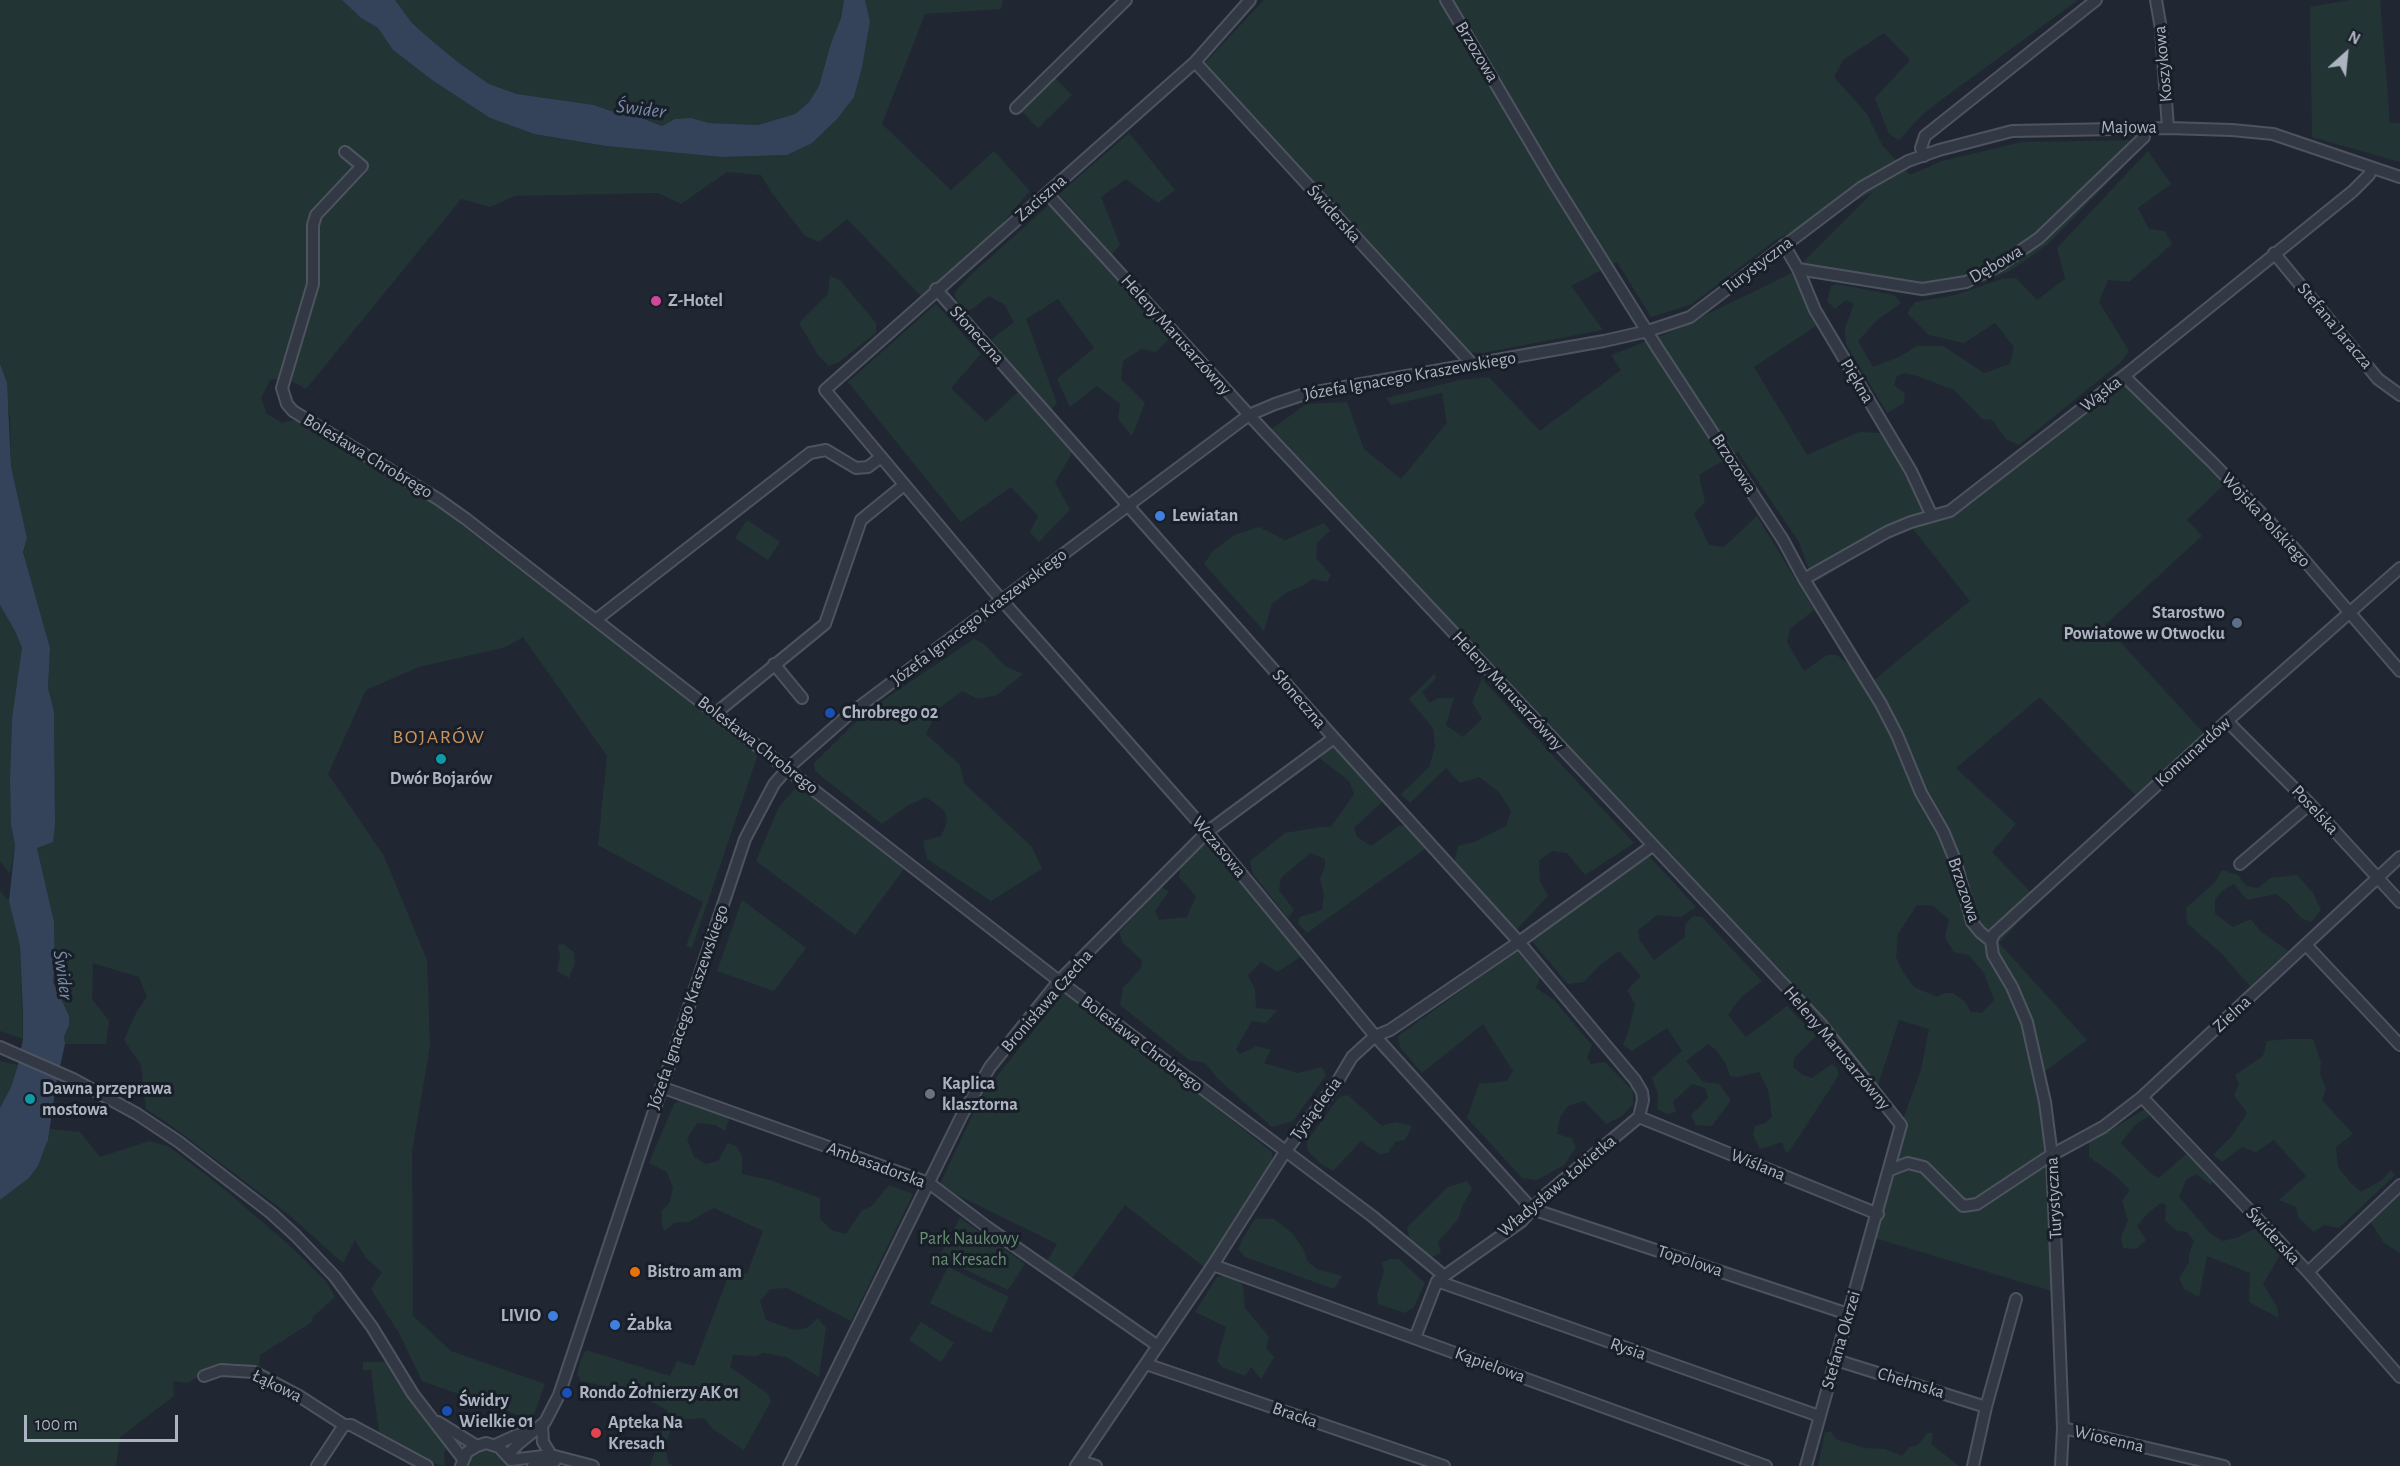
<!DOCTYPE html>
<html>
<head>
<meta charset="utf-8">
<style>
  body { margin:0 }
  #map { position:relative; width:2400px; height:1466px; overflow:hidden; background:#202733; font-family:"Alegreya Sans",sans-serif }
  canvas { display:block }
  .north { position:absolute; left:2316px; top:24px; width:60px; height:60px; -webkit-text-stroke:4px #191f28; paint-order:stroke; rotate:27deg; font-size:16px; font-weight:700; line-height:24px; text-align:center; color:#adb4c1 }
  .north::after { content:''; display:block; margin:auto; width:21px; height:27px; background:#adb4c1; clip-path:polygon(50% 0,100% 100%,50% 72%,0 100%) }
  .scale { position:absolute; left:24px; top:1415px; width:154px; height:27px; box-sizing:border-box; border:3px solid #adb4c1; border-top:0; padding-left:8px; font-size:18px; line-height:21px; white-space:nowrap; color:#adb4c1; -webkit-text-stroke:4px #191f28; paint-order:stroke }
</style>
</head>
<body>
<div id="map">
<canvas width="2400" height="1466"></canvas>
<div class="north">N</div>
<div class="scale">100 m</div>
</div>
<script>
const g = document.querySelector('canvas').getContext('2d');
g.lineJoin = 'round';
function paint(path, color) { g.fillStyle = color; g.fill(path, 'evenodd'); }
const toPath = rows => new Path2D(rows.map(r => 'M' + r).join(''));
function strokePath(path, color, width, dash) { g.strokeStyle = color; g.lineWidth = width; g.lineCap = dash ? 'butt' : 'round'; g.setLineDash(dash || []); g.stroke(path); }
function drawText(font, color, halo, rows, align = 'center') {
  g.font = font + ' "Alegreya Sans",sans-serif'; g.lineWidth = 6; g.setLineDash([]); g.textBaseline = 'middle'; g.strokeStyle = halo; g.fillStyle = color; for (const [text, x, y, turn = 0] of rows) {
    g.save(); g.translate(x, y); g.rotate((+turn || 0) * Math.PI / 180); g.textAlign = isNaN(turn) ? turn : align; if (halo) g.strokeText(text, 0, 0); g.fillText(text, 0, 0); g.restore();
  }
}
paint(toPath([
  [0,0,342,0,361,18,378,28,393,50,432,80,490,118,534,134,606,146,722,157,787,155,870,21,865,0,1003,0,1001,9,925,14,882,124,951,190,994,151,1030,191,996,231,921,296,847,219,819,242,805,236,772,193,761,175,727,172,681,204,658,193,515,196,490,207,461,199,306,389,284,377,270,380,261,398,267,414,282,423,297,419,433,503,758,754,692,948,686,946,703,902,598,845,607,756,523,637,506,647,419,667,366,690,328,774,384,856,427,960,430,1046,412,1151,413,1316,451,1351,545,1384,532,1420,422,1381,399,1333,371,1289,382,1272,366,1258,355,1240,343,1263,289,1215,173,1127,146,1109,141,1065,124,1040,136,1013,147,997,139,977,93,963,92,999,109,1021,106,1044,65,1044,64,1038,69,1025,58,991,53,982,55,967,54,922,37,848,55,824,54,711,48,688,50,648,23,552,27,538,11,466,10,416,0,364],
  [395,0,844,0,841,18,831,43,819,86,809,102,795,114,758,125,709,123,691,118,675,119,663,126,627,112,611,111,594,105,517,94,489,84,459,63,431,40,412,23],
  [1264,0,2078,0,1941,100,1921,116,1899,140,1889,134,1875,98,1910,60,1884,33,1843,60,1834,77,1867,114,1882,145,1910,175,1942,161,2022,142,2150,140,2048,244,2010,271,1966,289,1924,297,1792,274,1816,326,1754,367,1807,455,1859,432,1881,433,1921,500,1943,514,2123,366,2232,477,2187,520,2202,536,2105,625,2208,738,2143,803,2040,697,1956,768,2016,824,1992,852,2039,901,1999,943,2087,1040,2040,1075,2052,1156,2058,1293,1871,1237,1901,1125,1921,1070,1929,1029,1899,1020,1877,1088,1828,1025,1272,429,1306,404,1347,402,1364,449,1401,479,1447,423,1442,393,1391,405,1386,398,1460,380,1489,377,1540,431,1621,370,1611,355,1666,334,1792,273,1873,192,1777,239,1692,304,1651,317,1617,262,1571,286,1603,330,1482,353,1465,352,1204,64],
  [1738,452,1799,542,1814,583,1892,535,1913,529,1970,601,1872,682,1837,655,1827,655,1804,671,1787,642,1790,629,1814,610,1757,516,1724,547,1709,545,1694,514,1705,502,1699,475],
  [1917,905,1934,906,1949,920,1945,937,1954,952,1969,955,1984,973,1994,1000,1982,1013,1971,1012,1965,1002,1953,993,1945,993,1937,997,1914,987,1903,972,1896,957,1898,934],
  [2349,0,2380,0,2390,123,2400,123,2400,162,2312,137,2310,7],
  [1054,77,1072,95,1038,128,1020,110],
  [1129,133,1175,190,1158,203,1126,179,1101,197,1120,245,1112,254,1059,194],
  [2148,151,2171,184,2138,208,2149,229,2165,231,2172,244,2129,282,2108,280,2099,302,2129,351,2120,363,2019,445,2006,439,1992,420,1982,419,1954,390,1917,376,1904,373,1897,376,1894,385,1905,394,1904,403,1887,413,1846,344,1845,328,1854,304,1846,300,1835,309,1827,301,1831,286,1837,284,1894,295,1901,303,1876,321,1858,341,1873,367,1899,357,1917,346,1943,346,1984,373,2010,364,2014,347,1995,323,1964,343,1929,335,1907,313,1915,302,1955,295,2002,279,2016,278,2037,300,2065,279,2057,248],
  [1050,204,1170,338,1156,352,1141,349,1123,361,1121,379,1145,403,1132,436,1118,419,1120,404,1097,386,1070,407,1057,379,1094,348,1058,299,1026,319,1057,403,1051,410,991,340,1014,322,1004,304,989,296,965,314,954,294,959,287,973,273],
  [830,276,840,280,876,323,876,333,839,362,829,366,818,355,799,323,828,294],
  [936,304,981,354,951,388,986,422,1018,392,1072,453,1055,482,1070,510,1039,542,1030,532,1038,516,1011,487,961,522,848,382],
  [747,520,780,542,768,560,735,538],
  [1324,523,1330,531,1317,543,1316,558,1331,575,1327,582,1313,579,1302,586,1287,592,1272,604,1264,631,1204,564,1212,552,1234,535,1259,527,1285,540],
  [0,605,16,633,22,648,12,718,10,780,11,825,15,845,10,874,0,861],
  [974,639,984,644,1005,666,1023,674,997,695,978,699,962,691,939,708,926,734,960,765,964,783,1032,847,1042,869,991,901,927,859,923,841,941,836,947,822,945,811,926,797,907,806,882,824,815,771,814,763,867,711],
  [1434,674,1436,678,1422,692,1430,703,1438,698,1454,698,1446,725,1463,737,1482,719,1472,702,1482,679,1634,843,1585,875,1567,853,1552,851,1539,861,1540,881,1548,896,1517,929,1454,864,1458,846,1474,842,1506,826,1511,811,1499,792,1479,777,1460,783,1446,768,1410,803,1401,794,1429,767,1435,747,1433,728,1409,699],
  [1333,746,1351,763,1383,801,1354,828,1357,837,1371,846,1399,826,1407,826,1425,849,1307,933,1298,923,1300,917,1322,910,1324,894,1320,879,1325,867,1325,859,1310,853,1281,878,1279,890,1294,910,1288,918,1253,874,1250,861,1285,833,1320,827,1331,827,1354,794,1349,781,1317,756],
  [799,784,904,869,855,935,756,861,779,807],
  [1206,843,1213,847,1304,955,1277,972,1261,962,1248,975,1255,990,1256,1008,1277,1010,1266,1023,1252,1021,1236,1049,1240,1054,1257,1046,1271,1050,1264,1063,1298,1073,1322,1067,1326,1075,1293,1121,1272,1127,1218,1079,1205,1063,1189,1060,1120,1005,1123,988,1141,968,1142,960,1123,943,1119,932,1161,887,1169,891,1155,911,1159,920,1187,917,1196,896,1179,877,1181,866],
  [1649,856,1696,907,1681,917,1657,915,1638,930,1640,941,1654,960,1685,937,1685,925,1693,916,1702,917,1762,981,1741,997,1728,1015,1746,1037,1787,1006,1816,1036,1794,1058,1793,1067,1803,1075,1812,1078,1832,1064,1837,1068,1839,1075,1790,1150,1786,1153,1782,1142,1760,1149,1753,1135,1755,1126,1765,1123,1772,1117,1768,1090,1759,1072,1738,1077,1730,1076,1726,1064,1716,1050,1708,1044,1686,1061,1703,1082,1719,1084,1731,1100,1712,1126,1696,1125,1691,1115,1708,1098,1705,1088,1692,1084,1673,1102,1676,1112,1667,1114,1657,1109,1658,1094,1652,1078,1682,1051,1667,1028,1632,1051,1623,1045,1629,1029,1635,1004,1627,990,1641,976,1619,951,1600,965,1584,982,1568,984,1531,940],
  [2222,870,2238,875,2246,886,2258,888,2270,878,2297,875,2313,893,2321,910,2311,922,2301,918,2288,903,2276,894,2247,900,2234,884,2225,889,2215,899,2215,914,2233,927,2251,919,2260,931,2288,951,2250,986,2222,954,2187,923,2186,908,2216,881],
  [0,891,9,901,20,946,23,1039,0,1031],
  [742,900,806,948,774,991,717,971],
  [563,944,574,952,575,963,569,978,557,971,560,956,558,945],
  [1517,951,1540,977,1536,988,1554,1000,1592,1045,1587,1058,1591,1064,1605,1062,1633,1091,1633,1105,1622,1116,1606,1124,1584,1101,1568,1106,1560,1117,1557,1134,1571,1138,1576,1147,1564,1165,1537,1180,1522,1178,1467,1118,1479,1084,1507,1081,1513,1071,1483,1024,1422,1073,1400,1047,1398,1036],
  [1066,990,1272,1152,1272,1161,1204,1267,1125,1205,1070,1281,1045,1265,1057,1244,939,1186,982,1095],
  [2288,1039,2313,1039,2321,1062,2320,1074,2326,1089,2322,1100,2353,1134,2336,1147,2338,1167,2350,1182,2361,1192,2382,1180,2391,1170,2395,1175,2339,1228,2324,1225,2314,1232,2298,1217,2296,1207,2279,1200,2306,1176,2274,1140,2256,1152,2242,1147,2222,1162,2213,1155,2232,1136,2247,1113,2234,1095,2239,1084,2235,1075,2263,1056,2267,1041],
  [0,1061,18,1065,11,1087,0,1108],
  [1348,1095,1382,1126,1395,1122,1412,1126,1405,1140,1395,1142,1388,1153,1379,1154,1361,1141,1333,1171,1321,1164,1308,1151,1307,1141,1339,1097],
  [682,1100,730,1117,725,1131,715,1125,697,1123,687,1139,694,1157,706,1164,718,1161,728,1143,736,1146,742,1156,742,1174,770,1180,820,1198,820,1219,833,1231,846,1234,862,1210,871,1207,889,1185,913,1194,851,1321,787,1288,770,1289,760,1301,766,1320,794,1330,807,1328,818,1318,826,1328,819,1377,786,1357,764,1353,756,1356,733,1355,730,1367,767,1393,771,1401,744,1450,713,1429,704,1418,674,1420,665,1446,668,1462,673,1466,652,1466,650,1465,668,1414,667,1410,650,1401,611,1387,581,1381,577,1374,581,1359,586,1350,670,1376,677,1361,694,1366,731,1269,747,1274,763,1231,714,1208,688,1222,674,1223,664,1231,662,1225,662,1211,670,1202,673,1188,667,1172,649,1163,674,1104],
  [2145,1109,2151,1115,2136,1124,2121,1143,2151,1174,2159,1178,2186,1154,2214,1181,2211,1185,2196,1174,2186,1180,2179,1197,2212,1235,2223,1241,2236,1238,2256,1228,2280,1255,2263,1284,2277,1307,2279,1318,2249,1302,2250,1273,2207,1256,2199,1297,2184,1289,2179,1278,2189,1262,2189,1254,2194,1241,2187,1232,2177,1231,2165,1220,2166,1205,2161,1203,2148,1213,2137,1226,2146,1240,2136,1249,2123,1248,2121,1237,2128,1220,2122,1201,2130,1190,2112,1173,2089,1157,2089,1143],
  [50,1129,80,1132,100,1157,149,1141,168,1146,224,1189,289,1245,325,1280,335,1297,313,1317,312,1322,260,1355,259,1368,233,1363,211,1369,187,1383,173,1381,174,1396,120,1437,116,1466,0,1466,0,1200,29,1178,38,1166,48,1140],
  [1467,1181,1472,1189,1462,1207,1458,1219,1438,1242,1441,1253,1432,1257,1409,1237,1407,1227,1448,1187],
  [2400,1184,2400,1253,2384,1243,2367,1216],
  [960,1218,1025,1264,1008,1290,939,1257],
  [1263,1218,1274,1219,1293,1234,1303,1249,1308,1262,1317,1269,1342,1276,1334,1289,1245,1257,1238,1249,1243,1238,1255,1219],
  [1390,1259,1399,1259,1425,1283,1414,1307,1405,1313,1378,1304,1377,1295,1384,1271,1382,1263],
  [948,1267,1009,1297,991,1333,930,1303],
  [1229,1275,1240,1280,1243,1287,1245,1308,1269,1337,1266,1348,1274,1357,1261,1379,1251,1367,1245,1376,1222,1367,1217,1361,1226,1327,1195,1312,1217,1277],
  [921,1322,954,1343,941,1362,909,1340],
  [363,1362,385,1362,412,1403,448,1444,444,1454,445,1466,432,1463,379,1433,371,1370,363,1370],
  [1825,1432,1831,1432,1836,1439,1865,1448,1885,1449,1902,1456,1909,1447,1918,1445,1927,1433,1933,1433,1931,1444,1959,1466,1818,1466],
  [487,1449,500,1454,507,1466,466,1466,473,1454]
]), '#233435');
paint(toPath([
  [342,0,395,0,412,23,431,40,459,63,489,84,517,94,594,105,611,111,627,112,662,126,675,119,691,118,709,123,758,125,795,114,809,102,819,86,831,43,841,18,844,0,865,0,870,21,862,67,854,97,837,119,812,143,787,155,722,157,606,146,534,134,490,118,432,80,393,50,378,28,361,18],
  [0,364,7,383,11,466,27,538,23,552,50,648,48,688,54,711,55,824,53,842,37,848,54,922,55,967,53,982,69,1016,69,1025,64,1037,65,1044,56,1084,48,1140,44,1150,38,1166,29,1178,0,1200,0,1108,11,1087,18,1065,23,1039,23,1015,20,946,9,901,15,845,11,825,10,780,12,718,22,648,16,633,0,605]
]), '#35435a');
const minor = toPath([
  [1250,0,1195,62,825,390,992,589,1207,832,1375,1036,1532,1209,1848,1314],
  [1446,0,1553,181,1658,349,1783,540,1804,579,1881,704,1897,735,1921,793,1943,831,1955,860,1972,922,1980,932,1991,941],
  [2156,0,2161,29,2168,128],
  [1195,62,1473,365],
  [1016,108,1126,0],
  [345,152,362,166,316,215,313,225,313,284,282,388,287,404,293,411,438,499,466,519,1059,981,1372,1216,1443,1275],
  [1924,156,1921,148,1925,136,2096,0],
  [1047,193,1249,415,1821,1024,1901,1125,1806,1466],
  [1784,245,1798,269,1815,310,1911,471,1932,516],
  [2274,253,2378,379,2400,395],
  [1798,269,1922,289,1966,282,2000,265,2039,238,2144,137,2144,128],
  [936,289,1334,738,1519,942,1635,1080,1642,1092,1643,1100,1639,1117,1543,1197,1522,1221,1437,1281,1415,1338],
  [2124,376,2212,462,2286,539,2400,671],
  [1804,579,1887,532,1911,522,1950,511,2124,376,2353,191,2369,175,2372,168],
  [597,619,810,453,826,450,856,468,868,467,881,457],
  [774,664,802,698],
  [716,713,825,624,861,520,904,485],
  [2227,721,2310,804,2400,902],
  [2240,864,2310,804],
  [1991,941,1994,934,2227,721,2400,568],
  [1991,941,1993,955,2012,987,2027,1022,2045,1102,2052,1156,2063,1428,2061,1466],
  [2306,945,2400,1045],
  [0,1047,73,1079,137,1114,179,1142,271,1213,295,1235,335,1277,372,1327,413,1394,463,1459],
  [661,1087,929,1183,987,1227,1158,1346],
  [2142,1097,2308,1272,2400,1377],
  [1639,1117,1878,1214],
  [1890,1170,1908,1163,1924,1167,1963,1206,1977,1204,2048,1157,2103,1127,2142,1097,2400,857],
  [1213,1265,1766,1466],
  [2308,1272,2400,1185],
  [1437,1281,1819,1416],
  [1836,1360,1986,1407],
  [1146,1364,1444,1466],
  [204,1376,221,1370,254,1372,299,1396,344,1425],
  [438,1422,477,1446],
  [542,1425,543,1442,551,1455],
  [2063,1428,2224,1466],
  [495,1445,517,1435,530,1433],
  [508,1455,518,1444,545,1422,559,1395,745,839,774,784,788,768,847,716,1249,415,1275,404,1305,394,1604,341,1648,331,1690,317,1862,187,1908,161,1939,150,2012,131,2168,128,2232,130,2273,134,2400,177],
  [511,1460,551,1455,593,1466],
  [1080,1461,1096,1466],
  [317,1466,344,1425,351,1425,427,1466],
  [461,1466,467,1452,477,1446,486,1443,499,1447,511,1460],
  [533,1466,555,1461],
  [789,1466,962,1115,990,1067,1059,981,1207,832,1334,738],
  [1076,1466,1213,1265,1285,1152,1336,1084,1352,1057,1375,1036,1390,1030,1519,942,1652,846],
  [1973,1466,1986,1407,2016,1299]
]);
strokePath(minor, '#4e545f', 14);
strokePath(minor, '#333944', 10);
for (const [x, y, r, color] of [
  [656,301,6,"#d1479c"],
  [1160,516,6,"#3f7fe0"],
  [2237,623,6,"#5c6f8a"],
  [830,713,6,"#1a4fb4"],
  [441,759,6,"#0f9aa8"],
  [930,1094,6,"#6b7280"],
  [30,1099,6,"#0f9aa8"],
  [635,1272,6,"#e8710a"],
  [553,1316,6,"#3f7fe0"],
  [615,1325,6,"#3f7fe0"],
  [567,1393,6,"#1a4fb4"],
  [447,1411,6,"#1a4fb4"],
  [596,1433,6,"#e0444e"]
]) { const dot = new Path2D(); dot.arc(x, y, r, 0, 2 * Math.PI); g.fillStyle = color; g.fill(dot); strokePath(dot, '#191f28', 2); }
drawText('18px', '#adb4c1', '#191f28', [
  ["Brzozowa",1477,52,59],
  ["Koszykowa",2163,64,-95],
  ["Majowa",2129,128],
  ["Zaciszna",1041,198,-41],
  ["Świderska",1334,214,48],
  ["Dębowa",1996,264,-30],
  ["Turystyczna",1758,265,-37],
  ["Stefana Jaracza",2335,326,50],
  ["Słoneczna",977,335,48],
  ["Heleny Marusarzówny",1176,335,48],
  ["Józefa Ignacego Kraszewskiego",1410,376,-10],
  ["Piękna",1857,381,59],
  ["Wąska",2101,394,-38],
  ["Bolesława Chrobrego",368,456,31],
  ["Brzozowa",1734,464,57],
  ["Wojska Polskiego",2266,520,47],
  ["Józefa Ignacego Kraszewskiego",979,617,-37],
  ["Heleny Marusarzówny",1508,691,47],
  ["Słoneczna",1299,699,49],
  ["Bolesława Chrobrego",758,745,38],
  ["Komunardów",2193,752,-42],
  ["Poselska",2315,810,47],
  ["Wczasowa",1219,847,50],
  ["Brzozowa",1964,890,71],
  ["Bronisława Czecha",1047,1001,-49],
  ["Józefa Ignacego Kraszewskiego",688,1007,-71],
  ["Zielna",2232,1014,-43],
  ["Bolesława Chrobrego",1142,1044,37],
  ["Heleny Marusarzówny",1837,1048,50],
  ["Tysiąclecia",1316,1109,-54],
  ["Ambasadorska",876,1165,20],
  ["Wiślana",1758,1165,22],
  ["Władysława Łokietka",1557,1186,-40],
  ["Turystyczna",2054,1198,-93],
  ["Świderska",2273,1236,47],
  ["Topolowa",1690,1261,18],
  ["Stefana Okrzei",1841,1340,-74],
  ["Rysia",1628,1349,19],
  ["Kąpielowa",1490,1365,20],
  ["Chełmska",1911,1383,17],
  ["Łąkowa",277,1386,26],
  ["Bracka",1295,1415,19],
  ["Wiosenna",2109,1439,13]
]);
drawText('bold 18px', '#adb4c1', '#191f28', [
  ["Z-Hotel",668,301],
  ["Lewiatan",1172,516],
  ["Starostwo",2225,613,"right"],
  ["Powiatowe w Otwocku",2225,634,"right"],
  ["Chrobrego 02",842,713],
  ["Dwór Bojarów",441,779,"center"],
  ["Kaplica",942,1084],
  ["klasztorna",942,1105],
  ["Dawna przeprawa",42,1089],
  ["mostowa",42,1110],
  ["Bistro am am",647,1272],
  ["LIVIO",541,1316,"right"],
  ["Żabka",627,1325],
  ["Rondo Żołnierzy AK 01",579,1393],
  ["Świdry",459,1401],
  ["Wielkie 01",459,1422],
  ["Apteka Na",608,1423],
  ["Kresach",608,1444]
], 'left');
drawText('18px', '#678f72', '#191f28', [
  ["Park Naukowy",969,1239],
  ["na Kresach",969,1260]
]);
drawText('italic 20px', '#778aa9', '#191f28', [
  ["Świder",641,109,7],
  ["Świder",63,975,82]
]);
g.letterSpacing = '1.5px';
drawText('20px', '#ca925f', '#191f28', [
  ["BOJARÓW",439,737]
]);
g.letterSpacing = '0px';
</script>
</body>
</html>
